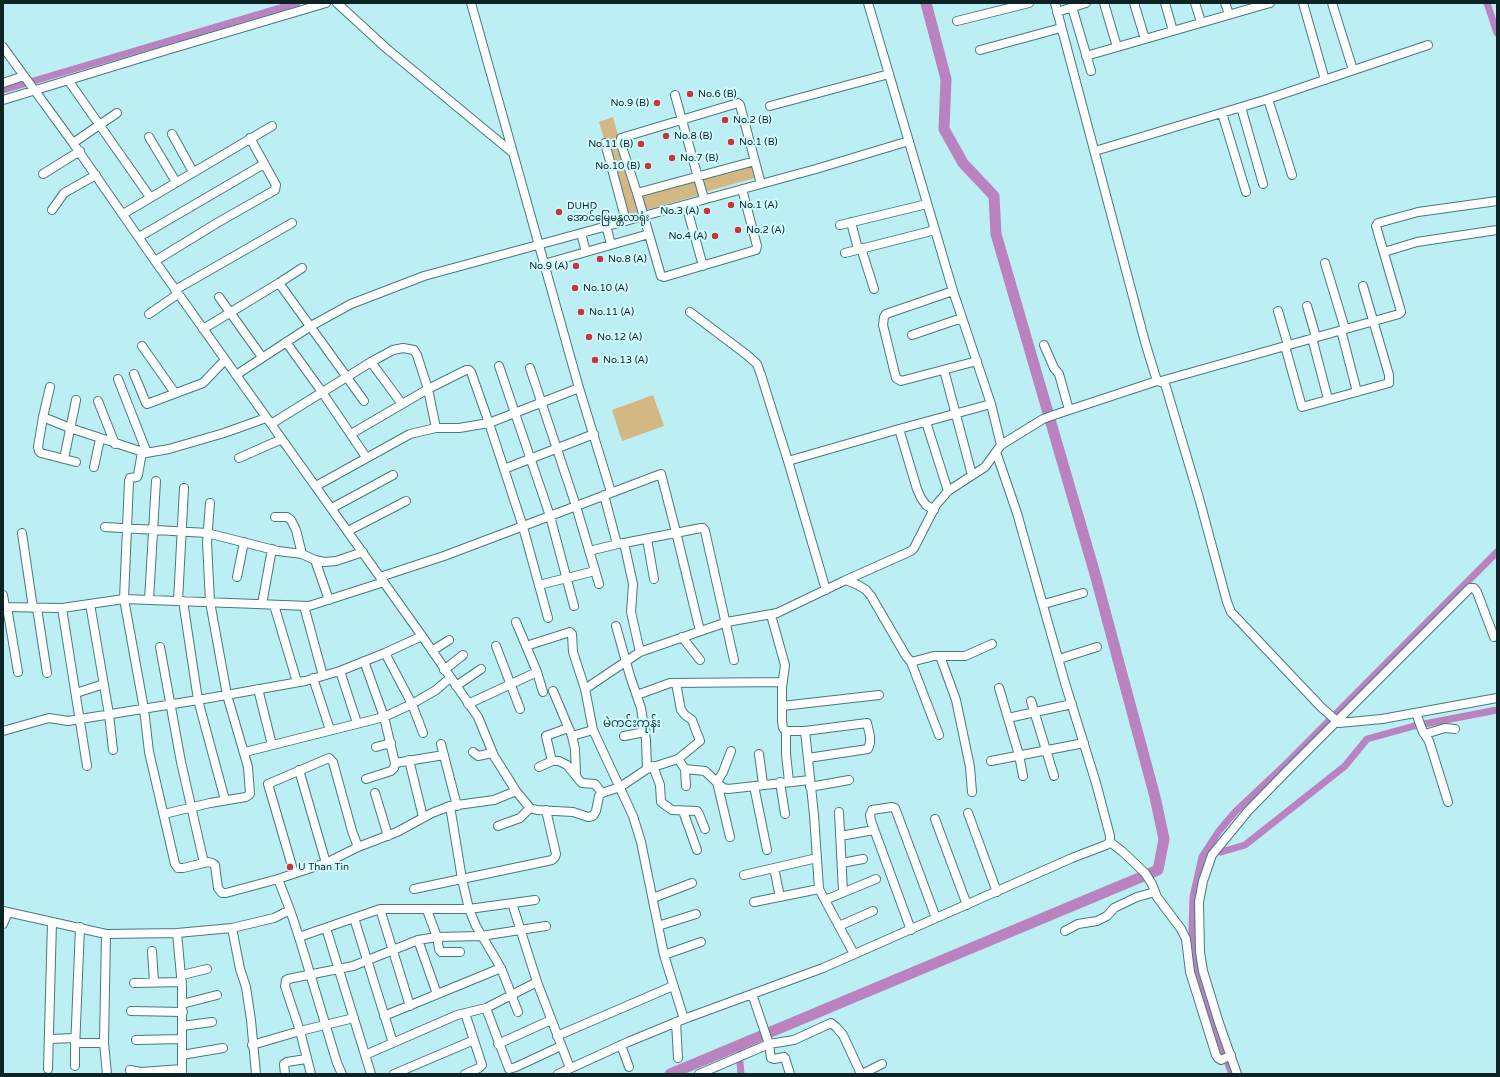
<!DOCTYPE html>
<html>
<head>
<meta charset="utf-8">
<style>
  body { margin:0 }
  #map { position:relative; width:1500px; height:1077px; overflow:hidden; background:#bbeff4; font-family:"Varela Round",sans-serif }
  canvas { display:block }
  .frame { position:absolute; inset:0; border:4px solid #0d2224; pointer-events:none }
</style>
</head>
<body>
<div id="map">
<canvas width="1500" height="1077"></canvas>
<div class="frame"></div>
</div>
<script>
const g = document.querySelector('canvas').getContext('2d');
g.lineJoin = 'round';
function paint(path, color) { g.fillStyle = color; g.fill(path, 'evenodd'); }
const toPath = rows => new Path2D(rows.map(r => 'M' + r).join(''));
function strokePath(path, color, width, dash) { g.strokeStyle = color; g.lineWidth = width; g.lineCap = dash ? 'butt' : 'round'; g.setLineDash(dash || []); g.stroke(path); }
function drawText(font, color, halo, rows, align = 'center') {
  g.font = font + ' "Varela Round","Noto Sans Myanmar",sans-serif'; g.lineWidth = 4; g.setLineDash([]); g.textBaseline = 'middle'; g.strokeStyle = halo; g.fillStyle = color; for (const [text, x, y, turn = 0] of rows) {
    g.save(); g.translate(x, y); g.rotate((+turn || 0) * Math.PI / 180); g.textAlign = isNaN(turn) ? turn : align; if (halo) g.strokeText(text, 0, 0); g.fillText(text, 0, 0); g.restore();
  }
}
paint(toPath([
  [613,117,639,211,627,215,599,122],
  [751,165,755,178,705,192,701,178],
  [695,180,699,195,646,210,642,194],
  [653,395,664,426,622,441,612,410]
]), '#d3b884');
strokePath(toPath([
  [1487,3,1497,33],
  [3,90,297,3],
  [1221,852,1245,845,1345,766,1367,739,1414,726,1497,710],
  [739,1045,740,1051],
  [740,1062,741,1074],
  [1232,1074,1205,1004,1195,963,1192,929,1193,897,1202,857,1219,831,1235,812,1288,762,1497,552]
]), '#ba83c0', 7);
strokePath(toPath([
  [670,1074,1158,870,1164,839,1155,797,1095,574,996,234,994,196,963,163,944,129,946,79,926,3]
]), '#ba83c0', 11);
const minor = toPath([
  [337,3,386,48,513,153],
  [471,3,579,388,611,492],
  [868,3,953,291,991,404,1001,445],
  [1055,3,1145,342,1157,381,1164,383,1166,387,1199,498,1227,602,1231,612,1321,707,1339,723,1382,719,1497,698],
  [1104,3,1117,47],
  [1134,3,1145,39],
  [1165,3,1173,31],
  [1195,3,1201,22],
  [1225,3,1229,14],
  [1303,3,1325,80],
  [1332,3,1353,70],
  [1072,7,1091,71],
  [1057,12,1086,3],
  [957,21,1029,3],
  [3,47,73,143,155,261,422,636,478,717,494,756,516,791,530,808,537,810,573,812,588,817,593,816,596,811,599,796,602,793,620,787,647,769,646,740,641,708,630,676,616,626],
  [980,50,1061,28],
  [1086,56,1270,3],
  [68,80,150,197],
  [3,83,24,76],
  [675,95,704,199],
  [1268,99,1292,175],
  [3,100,167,50,326,3],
  [770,106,889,74],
  [1241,107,1263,184],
  [1222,113,1246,192],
  [172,134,193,172],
  [149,137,176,182],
  [73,143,117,113],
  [605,143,626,221],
  [1095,151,1268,99,1428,45],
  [43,174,80,151],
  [742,189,757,246,756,250,664,277,661,276,637,193,621,144,621,138,738,103,740,105,761,184],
  [637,193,755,161],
  [686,205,703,266],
  [52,210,64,193,96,175],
  [123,214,272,126],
  [851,222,858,249],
  [840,225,927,204],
  [606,226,611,244],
  [581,233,586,252],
  [139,237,264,164],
  [861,248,874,289],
  [1384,252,1417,242,1497,230],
  [845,253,935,230],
  [155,261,217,223,275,190,276,185,250,138],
  [1325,263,1345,329],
  [544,264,649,234],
  [279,283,302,268],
  [175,290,292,223],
  [953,291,886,314,884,317,883,325,896,378,901,381,977,361],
  [219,297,262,357],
  [1307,306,1316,337],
  [1278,311,1288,345],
  [690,312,747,355,757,364,761,375,788,461,826,590],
  [149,314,178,294],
  [203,329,279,283,364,401],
  [1341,330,1357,392],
  [912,335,962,318],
  [1312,338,1328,399],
  [286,342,322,392,366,457],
  [1044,345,1054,368,1059,374,1069,410],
  [142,346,175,393],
  [1285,346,1302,407,1389,383,1389,375,1363,286],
  [371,362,402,404],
  [499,366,550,516,574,606],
  [530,368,576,506,599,584],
  [944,370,972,475],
  [134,374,146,403,147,404,203,383,225,360],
  [236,375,311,326,351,304,424,276,816,169,909,141],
  [118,379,147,453],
  [1161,381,1399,314,1401,312,1400,308,1376,226,1378,223,1418,212,1497,201],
  [50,387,43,417,38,447,39,451,41,453,76,462],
  [98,401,115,444],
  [43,417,70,428,146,453,169,449,224,433,266,418],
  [926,422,948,491],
  [271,424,371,362,393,350,403,348,414,350,417,355,428,389,436,428],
  [351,434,428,389,466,370,469,370,471,372,489,423,523,527,548,618],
  [142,452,138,475,137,477,130,478,129,481,124,599,144,709,149,752,175,864,178,868,183,868,208,862,212,863,215,865,218,888,222,893,226,893,278,879],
  [239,458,282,439],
  [64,459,76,400],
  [788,461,899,429],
  [94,467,100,439],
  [504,469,594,434],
  [316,486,410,434,436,428,459,428,489,423,579,388],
  [604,495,617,544],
  [332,508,393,475],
  [934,510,926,505,921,498,917,489,899,429,991,404],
  [275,517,287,517,291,520,296,530,302,554],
  [105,527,207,533,278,551,302,554,315,560,325,562,336,561,363,552],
  [348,531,406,501],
  [22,533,33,608],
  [647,539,654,579],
  [589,551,622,543],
  [315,560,329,600],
  [237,577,244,542],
  [380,577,444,556,661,474,676,532,700,631],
  [846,580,911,551,914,548,936,505,948,491,985,467,1001,445,1043,419,1054,415,1157,381],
  [539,585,595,571],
  [3,595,5,607],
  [149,600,156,481],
  [178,601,184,488],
  [183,601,198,700,225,800],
  [90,604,109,714,113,750],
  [262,604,272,549],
  [1044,604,1083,593],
  [274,605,297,682],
  [304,606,323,676],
  [3,607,62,608,124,599,309,606,384,582],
  [7,607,18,672],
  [37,608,47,673],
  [62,608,87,766],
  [771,615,785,665,782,687,782,721,783,728,786,731,805,731,867,723,870,736,870,743,868,749,808,758],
  [516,622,537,672,543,692],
  [682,637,700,660],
  [496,646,520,709],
  [526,646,570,632,572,634,573,652,585,689,593,730,633,816,641,842,664,955,684,1019],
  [160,647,181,762,204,863],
  [432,651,449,640],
  [640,652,631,612,633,584,624,543,701,528,703,528,705,531,734,660],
  [385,653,412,704,423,733],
  [940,656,956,700,970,767,972,792],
  [1059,659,1097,647],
  [364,661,384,717,395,763,394,768,391,771,366,779],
  [911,662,934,656,965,656,992,644],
  [444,670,463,655],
  [340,671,357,723],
  [313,678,330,730],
  [456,686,481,669],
  [999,688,1019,755,1023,776],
  [258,689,272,745],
  [585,689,640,652,727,622,777,613,846,580,858,585,866,590,871,596,906,656,911,662,939,735],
  [553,691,572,736,575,749,576,776],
  [76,693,104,684],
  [637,695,670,683,783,682],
  [1031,701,1054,776],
  [468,704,537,672],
  [782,706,879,695],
  [1416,713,1423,732,1429,741,1448,802],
  [1008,718,1072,704],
  [3,731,49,718,68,721,198,700,305,681,340,671,385,653,422,636],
  [786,731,786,754,789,782],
  [805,731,814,815,819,889,854,954],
  [1425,734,1445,728,1455,729],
  [572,736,593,730],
  [624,736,645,732],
  [441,744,457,806],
  [376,747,391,743],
  [245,752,384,717,412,704,436,690,450,678],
  [473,752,478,756,492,753],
  [759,754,763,784],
  [678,759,685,769,686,786],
  [409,760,423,817],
  [552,761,546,736,568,728],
  [991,761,1084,743],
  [395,763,444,755],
  [653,766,660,785,661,802,672,810,697,811,699,814,705,829],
  [539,767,552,761,559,761,567,765,579,780,582,783,595,784,602,793],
  [647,769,678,759,700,741,692,720,685,715,681,710,676,683],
  [685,769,705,771,723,788,728,789,810,780],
  [299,770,326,863],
  [780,782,785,814],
  [754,786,767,850],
  [810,787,849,780],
  [375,793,388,836],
  [450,806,462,879,469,909,476,926,501,968,518,1012],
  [683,811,697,850],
  [839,812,843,892],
  [968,813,997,892],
  [164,814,210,803,246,797,250,794,248,767,227,695,210,602,207,542,210,503],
  [935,819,967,905],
  [498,826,520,818,530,808],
  [840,836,874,830],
  [730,837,717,782,723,772,731,751],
  [1110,842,1123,852,1145,873,1152,884,1157,897,1181,929,1186,939,1190,972,1216,1055,1218,1058,1221,1060,1231,1055],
  [842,863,863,859],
  [774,868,780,897],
  [294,873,268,784,329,758,333,762,352,831,358,847],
  [744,875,817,858],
  [414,889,552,860,555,857,556,854,546,810],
  [653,898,692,883],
  [825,900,876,879],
  [754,902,819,889],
  [512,903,537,982,570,1068],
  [380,909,410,1006],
  [290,910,299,937,337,1063,342,1074],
  [427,910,437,937,439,949,441,952,460,952],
  [3,911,106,934,177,933,232,928,274,918,290,910,278,879,326,863,358,847,397,832,432,813,450,806,494,800,516,791],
  [354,918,393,1043],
  [3,924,8,912],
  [658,926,696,914],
  [839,926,873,911],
  [232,928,240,969,246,987,251,1020,256,1074],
  [326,928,371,1074],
  [911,930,871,821,870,815,872,810,892,807,895,808,936,918],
  [1065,931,1078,924,1097,921,1107,916,1114,908,1137,897,1155,892],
  [177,933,182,987,182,1074],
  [106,934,104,1043,107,1074],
  [299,937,380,909,469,909,535,900],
  [418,940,437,994],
  [152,951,154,982],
  [664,955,701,942],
  [182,975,207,969],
  [134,983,182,982],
  [752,994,769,1044,771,1058,774,1059,784,1057,785,1058,790,1074],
  [182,1004,217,995],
  [486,1008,509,1069,516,1067,561,1046],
  [131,1011,183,1012],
  [384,1016,501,968],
  [676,1022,678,1058],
  [182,1026,212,1022],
  [557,1036,673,986],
  [49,1039,75,1038],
  [136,1040,182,1039],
  [75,1043,104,1043],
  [498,1044,551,1020],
  [252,1045,300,1031,354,1018],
  [621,1045,629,1067],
  [182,1055,223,1048],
  [365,1055,457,1015,486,1008,537,982],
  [75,1066,75,1049,80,927],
  [48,1069,52,922],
  [130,1070,141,1072,182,1069],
  [285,1074,284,1064,287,1062,306,1059],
  [311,1074,300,1031,285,986,286,980,288,979,353,966,418,940,437,937,481,936,546,926],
  [394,1074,474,1040],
  [465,1074,479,1068,482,1065,465,1013],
  [558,1074,628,1042,684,1019,823,968,1072,858,1106,845,1110,842,1110,836,1096,783,1065,683,1017,513,996,452],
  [699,1074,769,1044,794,1040,831,1023,836,1027,843,1035,861,1074],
  [862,1074,882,1064],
  [1237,1074,1219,1023,1203,971,1200,952,1199,902,1203,881,1212,855,1248,811,1288,770,1470,588,1474,588,1477,592,1494,637]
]);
strokePath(minor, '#48797e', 10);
strokePath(minor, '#fff', 8);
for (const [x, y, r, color] of [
  [690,94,4,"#c6363b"],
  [657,103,4,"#c6363b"],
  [725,120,4,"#c6363b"],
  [666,136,4,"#c6363b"],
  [731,142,4,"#c6363b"],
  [641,144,4,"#c6363b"],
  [672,158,4,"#c6363b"],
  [648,166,4,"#c6363b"],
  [731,205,4,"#c6363b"],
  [707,211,4,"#c6363b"],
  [559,212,4,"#c6363b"],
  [738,230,4,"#c6363b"],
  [715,236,4,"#c6363b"],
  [600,259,4,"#c6363b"],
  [576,266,4,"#c6363b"],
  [575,288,4,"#c6363b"],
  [581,312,4,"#c6363b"],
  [589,337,4,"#c6363b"],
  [595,360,4,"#c6363b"],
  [290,867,4,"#c6363b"]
]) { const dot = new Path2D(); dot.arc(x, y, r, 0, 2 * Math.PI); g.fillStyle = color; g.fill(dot); strokePath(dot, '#d1fafe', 1.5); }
drawText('10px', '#0d2224', '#d1fafe', [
  ["No.6 (B)",698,94],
  ["No.9 (B)",649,103,"right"],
  ["No.2 (B)",733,120],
  ["No.8 (B)",674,136],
  ["No.1 (B)",739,142],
  ["No.11 (B)",633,144,"right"],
  ["No.7 (B)",680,158],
  ["No.10 (B)",640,166,"right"],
  ["No.1 (A)",739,205],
  ["DUHD",567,206],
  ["အောင်မြေမန္တလာရုံး",567,218],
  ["No.3 (A)",699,211,"right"],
  ["No.2 (A)",746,230],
  ["No.4 (A)",707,236,"right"],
  ["No.8 (A)",608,259],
  ["No.9 (A)",568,266,"right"],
  ["No.10 (A)",583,288],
  ["No.11 (A)",589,312],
  ["No.12 (A)",597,337],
  ["No.13 (A)",603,360],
  ["U Than Tin",298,867]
], 'left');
drawText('12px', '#104449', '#d1fafe', [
  ["မဲကင်းကုန်း",632,724]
]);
</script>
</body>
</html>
